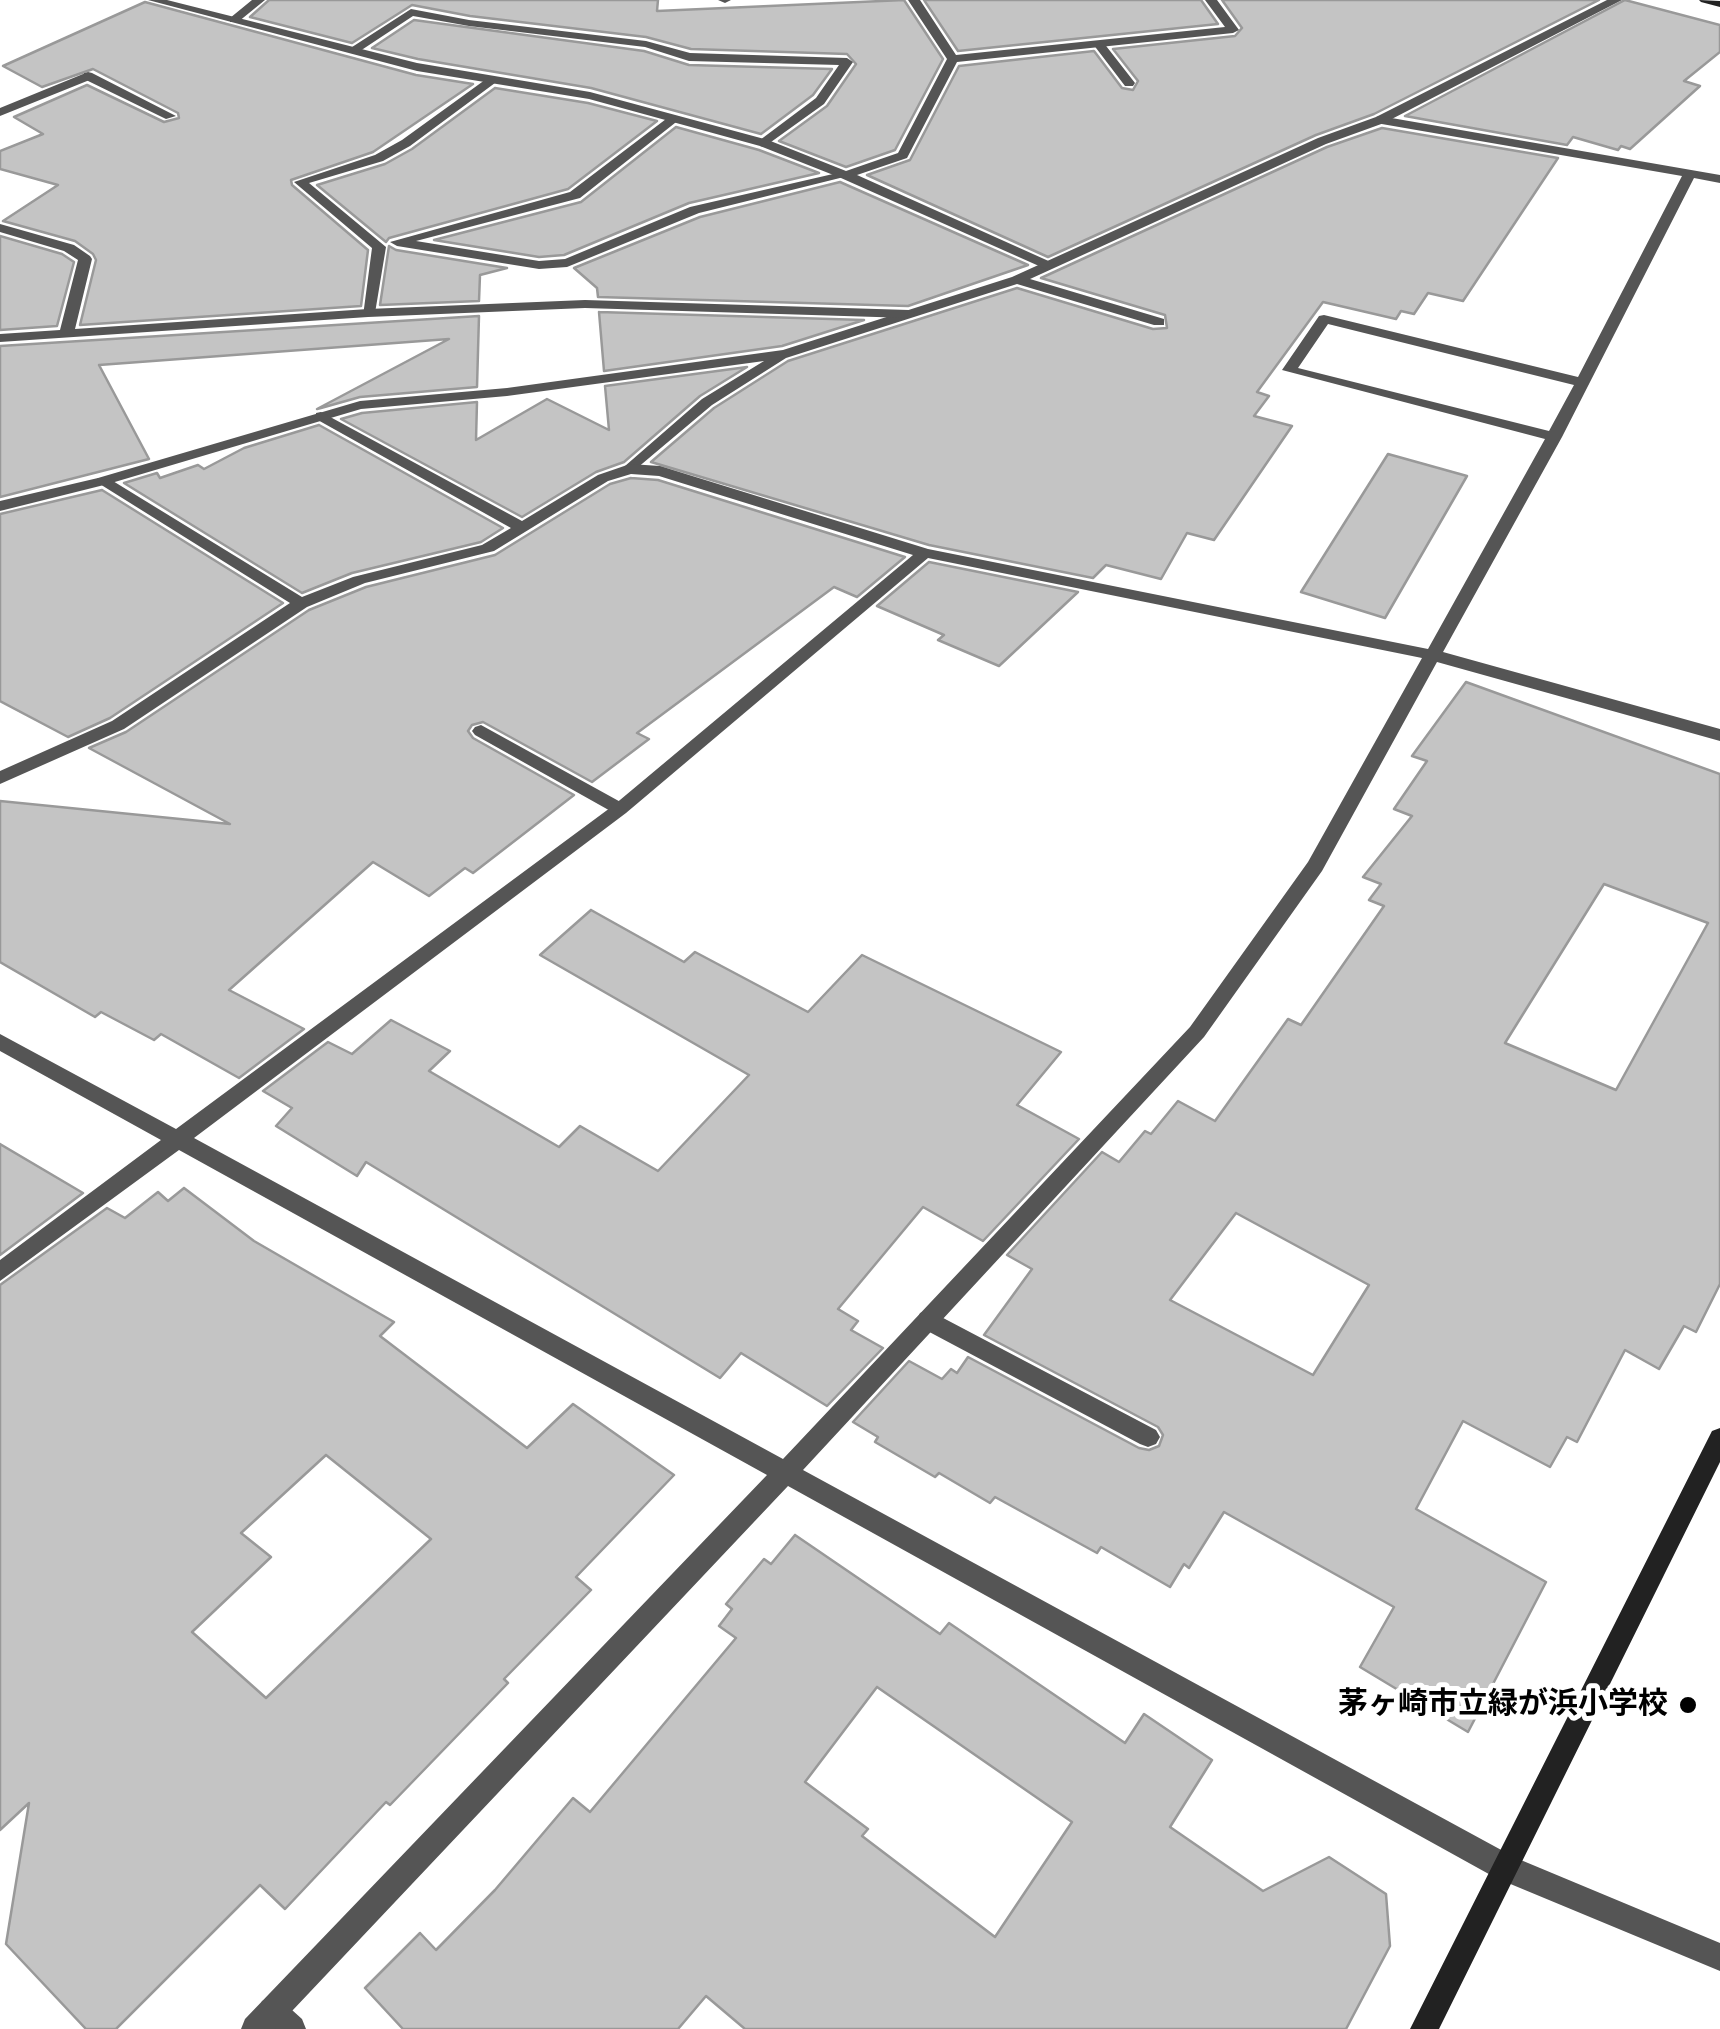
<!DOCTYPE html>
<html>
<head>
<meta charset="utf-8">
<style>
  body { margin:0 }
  canvas { display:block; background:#fff }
</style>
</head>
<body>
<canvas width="1720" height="2029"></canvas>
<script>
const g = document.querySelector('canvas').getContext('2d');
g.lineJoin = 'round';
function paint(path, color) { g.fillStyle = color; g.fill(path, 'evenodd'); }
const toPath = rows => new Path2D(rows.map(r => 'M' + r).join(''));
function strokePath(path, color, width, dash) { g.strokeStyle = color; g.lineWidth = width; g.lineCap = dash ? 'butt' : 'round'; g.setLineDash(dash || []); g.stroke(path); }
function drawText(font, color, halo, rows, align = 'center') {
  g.font = font + ' Roboto,"Noto Sans JP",sans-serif'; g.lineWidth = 10; g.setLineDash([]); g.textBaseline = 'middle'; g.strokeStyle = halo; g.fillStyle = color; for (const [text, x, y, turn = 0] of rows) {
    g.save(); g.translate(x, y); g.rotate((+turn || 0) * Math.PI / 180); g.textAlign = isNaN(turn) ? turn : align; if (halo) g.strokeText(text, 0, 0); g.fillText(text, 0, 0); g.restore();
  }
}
const building = toPath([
  [269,0,658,0,657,11,904,0,943,59,895,150,846,167,779,141,827,106,856,64,847,54,691,49,646,37,470,16,412,5,352,43,250,17,269,0],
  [924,0,1201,0,1218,24,958,51,924,0],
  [1222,0,1599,0,1374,114,1316,135,1048,257,867,175,910,160,959,66,1094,51,1122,88,1133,90,1138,81,1113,49,1235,36,1242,28,1222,0],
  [1625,0,1720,25,1720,52,1684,81,1700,86,1630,149,1621,146,1618,150,1573,137,1567,145,1405,116,1625,0],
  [145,2,416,75,473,84,373,152,291,180,292,185,368,250,361,306,80,325,96,260,93,254,75,241,3,221,58,185,0,169,0,151,43,134,14,117,87,85,164,122,179,118,178,113,93,69,42,87,3,66,145,2],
  [414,20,644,51,689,65,832,69,813,95,761,134,591,88,418,59,372,48,414,20],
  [495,88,588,103,657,121,568,189,389,238,386,242,317,185,385,164,412,149,495,88],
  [676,127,759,150,819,173,689,203,564,255,539,257,434,240,581,202,676,127],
  [1382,128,1558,158,1463,301,1428,293,1414,314,1401,311,1396,319,1323,302,1257,392,1269,396,1254,416,1292,426,1214,540,1187,533,1161,579,1106,565,1093,578,929,545,651,462,714,408,788,361,1017,288,1153,329,1167,328,1165,315,1041,278,1327,147,1382,128],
  [840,182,1028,265,908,306,598,297,597,288,574,268,700,217,840,182],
  [0,236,62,254,74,262,57,326,0,330,0,236],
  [389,246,396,250,507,268,480,275,479,301,380,305,389,246],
  [599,312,864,320,782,346,604,371,599,312],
  [479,316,477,387,360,397,321,408,317,409,449,339,99,365,149,459,0,497,0,346,479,316],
  [747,367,700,396,624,462,596,472,522,517,341,419,362,413,477,402,476,440,547,399,609,430,605,386,747,367],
  [319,425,503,528,481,542,352,573,302,593,124,483,157,473,160,478,198,465,204,469,244,448,319,425],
  [1388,454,1467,476,1385,618,1301,592,1388,454],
  [631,478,658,480,905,557,857,597,834,587,637,733,649,739,592,782,483,722,472,725,468,731,473,738,574,795,473,873,465,868,429,896,373,862,229,990,304,1029,239,1078,161,1034,154,1040,101,1012,95,1017,0,962,0,801,230,824,89,748,126,732,309,610,366,587,495,555,610,484,631,478],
  [102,490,283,603,110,718,68,737,0,701,0,514,102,490],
  [929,562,1078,592,999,666,938,640,944,635,877,606,929,562],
  [1466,682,1720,774,1720,1284,1696,1332,1684,1326,1659,1369,1625,1350,1577,1442,1567,1437,1550,1467,1463,1421,1416,1509,1546,1582,1468,1732,1360,1667,1394,1607,1224,1512,1189,1568,1184,1564,1170,1587,1101,1547,1097,1553,995,1497,990,1503,939,1473,935,1477,875,1442,878,1437,853,1422,909,1361,942,1379,951,1369,957,1373,968,1357,1139,1448,1149,1450,1159,1446,1163,1435,1158,1427,984,1335,1032,1269,1007,1255,1102,1152,1119,1162,1145,1131,1151,1134,1178,1101,1215,1121,1288,1019,1301,1025,1384,906,1369,900,1381,884,1363,877,1412,816,1394,809,1427,761,1412,756,1466,682],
  [1604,884,1708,923,1616,1090,1505,1043,1604,884],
  [1236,1213,1369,1285,1313,1375,1170,1300,1236,1213],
  [591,910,684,962,695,952,808,1012,862,955,1061,1052,1017,1105,1079,1139,983,1241,923,1207,838,1309,858,1321,851,1330,883,1348,827,1406,741,1353,720,1378,366,1162,357,1176,276,1126,292,1108,263,1091,328,1042,352,1054,391,1020,450,1051,429,1071,559,1147,580,1126,658,1171,749,1075,540,955,591,910],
  [0,1144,83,1193,0,1255,0,1144],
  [184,1188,254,1241,394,1322,380,1336,527,1448,573,1404,674,1475,576,1577,591,1590,504,1679,508,1683,390,1805,386,1802,285,1909,260,1885,116,2029,86,2029,6,1944,29,1803,0,1830,0,1285,107,1208,125,1218,158,1192,168,1201,184,1188],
  [326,1455,431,1539,266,1698,192,1632,271,1557,241,1533,326,1455],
  [795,1535,940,1634,949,1623,1125,1743,1144,1714,1212,1760,1170,1827,1263,1891,1329,1857,1386,1894,1390,1946,1346,2029,745,2029,706,1996,678,2029,403,2029,365,1988,420,1933,436,1950,495,1890,573,1798,590,1812,736,1638,719,1626,732,1609,726,1604,764,1559,771,1564,795,1535],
  [877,1687,1072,1822,995,1937,862,1836,868,1829,805,1782,877,1687]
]);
paint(building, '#c4c4c4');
strokePath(building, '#999', 2.5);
paint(toPath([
  [252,0,265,0,238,22,230,22,230,18,252,0],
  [718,0,731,0,725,3,718,0],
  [1607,0,1622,0,1384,123,1326,144,1030,279,1164,319,1164,325,1154,325,1017,284,786,358,712,405,630,474,625,472,625,466,702,399,764,361,507,396,361,409,108,484,0,511,0,501,98,478,360,401,507,388,783,350,1012,277,1318,138,1376,117,1607,0],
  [411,9,469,20,646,41,690,53,847,58,853,62,824,104,764,147,760,146,760,140,816,98,839,65,689,61,645,47,469,26,413,16,357,53,349,53,349,49,411,9],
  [1095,42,1103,42,1135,83,1133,86,1125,86,1093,44,1095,42],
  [84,73,92,73,176,116,166,119,84,79,84,73],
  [489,77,499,80,410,146,383,161,309,183,386,247,375,313,363,316,372,248,294,182,375,155,402,140,489,77],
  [670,116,680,119,580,198,416,241,539,261,565,259,690,207,846,171,852,175,699,213,567,267,539,269,397,246,390,242,570,192,670,116],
  [481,725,626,805,629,809,620,815,614,813,475,735,472,731,475,727,481,725],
  [928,1310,1156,1430,1160,1437,1156,1444,1148,1447,1140,1444,920,1327,917,1320,920,1313,928,1310],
  [272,1997,282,2001,302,2019,306,2029,271,2029,262,2021,258,2011,262,2001,272,1997]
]), '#555');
paint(toPath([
  [148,0,167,0,417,63,590,92,768,140,846,171,898,153,947,59,908,0,920,0,956,55,1225,27,1205,0,1217,0,1239,30,1233,33,957,62,907,158,857,175,1053,263,1055,266,1048,270,841,178,760,146,589,99,417,71,148,0],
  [88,72,92,73,92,79,0,116,0,108,88,72],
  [1380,116,1720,175,1720,183,1694,178,1562,437,1443,652,1720,729,1720,741,1437,662,1322,871,1204,1037,803,1470,1516,1858,1720,1943,1720,1971,1496,1878,788,1486,275,2029,241,2029,245,2019,767,1475,179,1150,0,1281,0,1260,161,1140,0,1051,0,1034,176,1129,614,805,913,555,659,476,631,474,608,481,494,551,365,583,307,607,124,729,0,784,0,771,112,721,290,603,95,481,98,478,108,478,302,597,353,577,482,545,511,528,316,419,316,413,321,412,522,521,598,475,630,464,660,466,928,549,1428,649,1545,439,1282,370,1319,316,1324,315,1578,377,1682,176,1376,123,1376,117,1380,116],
  [1328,324,1574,385,1549,431,1298,368,1328,324],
  [928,558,1422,658,1308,862,1190,1027,783,1459,194,1138,626,813,928,558],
  [0,224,74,245,90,256,92,259,75,329,368,309,585,300,909,310,916,314,909,318,585,308,368,317,0,342,0,334,60,330,78,260,64,251,0,232,0,224]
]), '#555');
paint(toPath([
  [1699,0,1720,1,1720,7,1701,2,1699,0],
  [1720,1428,1720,1462,1439,2029,1410,2029,1712,1431,1720,1428]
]), '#222');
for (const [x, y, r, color] of [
  [1688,1705,10,"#000"]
]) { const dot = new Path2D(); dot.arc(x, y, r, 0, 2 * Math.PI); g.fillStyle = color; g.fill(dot); strokePath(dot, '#fff', 4); }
drawText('bold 30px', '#000', '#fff', [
  ["茅ヶ崎市立緑が浜小学校",1668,1705]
], 'right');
</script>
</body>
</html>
